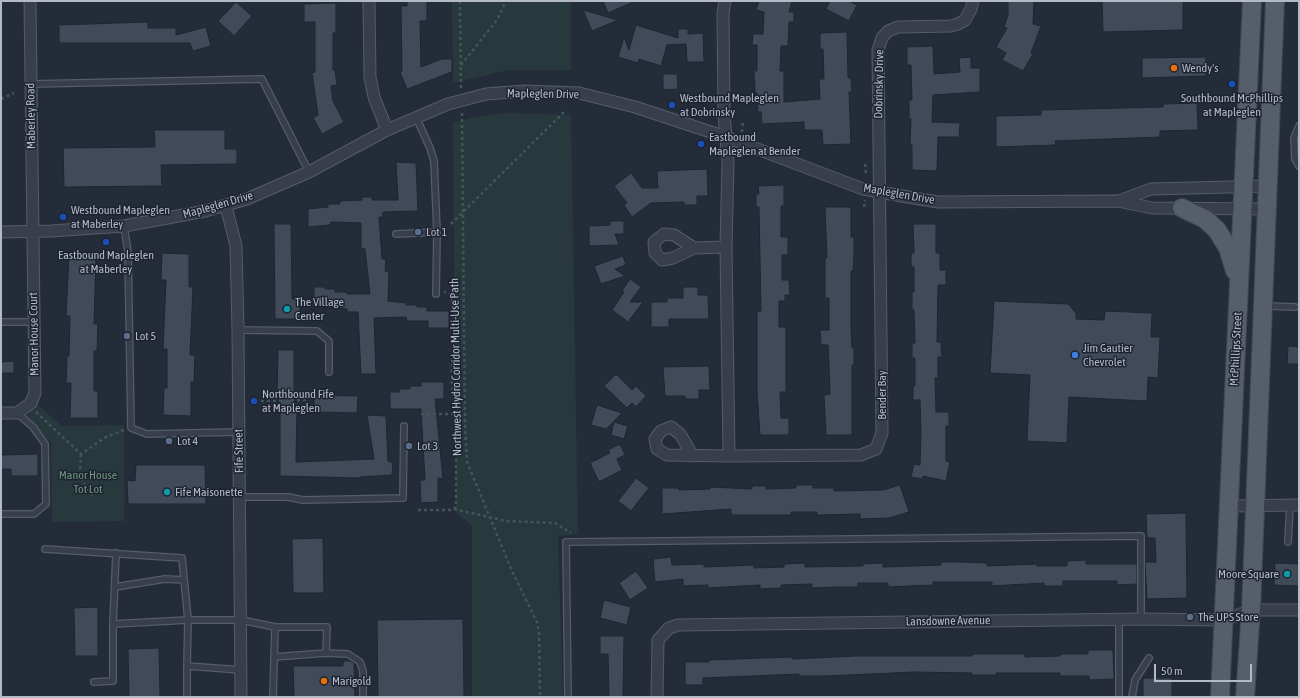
<!DOCTYPE html>
<html>
<head>
<meta charset="utf-8">
<style>
  body { margin:0 }
  #map { position:relative; width:1300px; height:698px; overflow:hidden; background:#242c3a; font-family:"Asap Condensed",sans-serif }
  canvas { display:block }
  .frame { position:absolute; inset:0; border:2px solid #b4b9c6; pointer-events:none }
  .scale { position:absolute; left:1154px; top:664px; width:98px; height:18px; box-sizing:border-box; border:2px solid #b4b9c6; border-top:0; padding-left:5px; font-size:12px; line-height:14px; white-space:nowrap; color:#b4b9c6; -webkit-text-stroke:3px #1d2330; paint-order:stroke }
</style>
</head>
<body>
<div id="map">
<canvas width="1300" height="698"></canvas>
<div class="frame"></div>
<div class="scale">50 m</div>
</div>
<script>
const g = document.querySelector('canvas').getContext('2d');
g.lineJoin = 'round';
function paint(path, color) { g.fillStyle = color; g.fill(path, 'evenodd'); }
const toPath = rows => new Path2D(rows.map(r => 'M' + r).join(''));
function strokePath(path, color, width, dash) { g.strokeStyle = color; g.lineWidth = width; g.lineCap = dash ? 'butt' : 'round'; g.setLineDash(dash || []); g.stroke(path); }
function drawText(font, color, halo, rows, align = 'center') {
  g.font = font + ' "Asap Condensed",sans-serif'; g.lineWidth = 3; g.setLineDash([]); g.textBaseline = 'middle'; g.strokeStyle = halo; g.fillStyle = color; for (const [text, x, y, turn = 0] of rows) {
    g.save(); g.translate(x, y); g.rotate((+turn || 0) * Math.PI / 180); g.textAlign = isNaN(turn) ? turn : align; if (halo) g.strokeText(text, 0, 0); g.fillText(text, 0, 0); g.restore();
  }
}
paint(toPath([
  [452,1,571,1,571,70,508,70,453,83],
  [508,113,571,115,578,534,558,536,563,697,472,697,472,526,456,512,453,123,473,117],
  [38,405,62,426,124,425,124,521,52,522,51,443,27,415]
]), '#27393c');
const building = toPath([
  [407,1,427,1,427,21,420,21,421,67,442,59,452,59,452,72,407,89,400,72,402,71,401,6,407,6,407,1],
  [603,1,635,1,608,13,603,1],
  [759,1,792,1,789,12,794,12,794,22,789,22,788,46,781,46,780,71,784,71,784,102,820,99,819,79,824,79,823,49,820,49,820,33,847,32,848,78,851,78,852,92,849,92,851,144,823,145,822,130,804,130,804,122,762,124,761,112,758,112,757,93,755,93,754,71,757,71,757,45,752,45,753,34,763,34,764,12,756,10,759,1],
  [830,1,849,1,857,5,849,21,826,9,830,1],
  [1008,1,1034,1,1033,24,1041,26,1031,53,1033,54,1023,71,1002,60,1006,53,996,47,1007,28,1004,27,1008,15,1008,1],
  [1102,1,1183,1,1183,30,1103,32,1102,1],
  [236,2,252,16,234,36,218,21,236,2],
  [336,3,336,33,333,33,333,70,335,70,337,85,331,86,333,101,344,122,322,134,313,118,318,115,312,73,315,72,315,22,304,22,304,4,336,3],
  [583,10,618,20,592,31,583,10],
  [148,22,148,28,176,28,176,35,206,27,211,46,193,51,190,43,59,43,59,25,148,22],
  [636,25,678,38,678,29,688,29,688,34,703,33,704,62,687,62,686,44,667,45,661,66,639,59,638,63,618,57,624,37,629,50,636,25],
  [933,46,934,74,960,72,959,58,971,57,971,68,980,68,980,92,933,95,932,122,960,123,959,137,938,137,937,171,912,170,912,145,910,145,911,119,909,119,909,100,912,100,911,65,907,65,907,47,933,46],
  [1206,57,1206,76,1142,78,1142,58,1206,57],
  [663,74,677,74,678,89,663,90,663,74],
  [1197,103,1198,130,1160,131,1160,137,1055,141,1056,145,996,147,996,116,1041,115,1041,110,1163,107,1163,104,1197,103],
  [154,130,225,130,225,149,237,149,237,164,161,165,162,186,64,187,63,148,155,147,154,130],
  [396,162,416,163,418,211,383,212,383,217,379,217,382,259,386,259,385,271,389,272,388,301,406,303,406,305,417,305,417,307,427,307,427,311,449,311,449,328,428,328,428,321,407,321,406,317,374,318,376,374,361,374,358,312,347,312,347,309,325,306,325,303,314,303,314,287,325,287,325,289,335,289,335,292,347,292,347,294,370,294,365,249,361,248,361,223,331,222,330,225,308,227,308,209,328,207,328,204,340,204,340,201,362,200,362,197,372,197,372,200,398,200,396,162],
  [707,169,708,196,697,196,697,205,684,205,684,202,651,203,632,217,624,205,627,203,614,186,631,173,642,188,658,188,657,171,707,169],
  [784,185,784,206,781,206,781,237,788,237,788,255,782,255,782,280,789,280,790,295,785,295,785,301,779,301,779,327,786,327,786,392,780,392,781,418,789,418,789,435,760,435,757,392,757,311,761,311,759,207,756,207,756,194,759,194,758,186,784,185],
  [825,207,851,207,851,237,854,237,854,255,853,271,851,271,851,329,852,348,854,348,854,365,852,365,852,435,826,435,824,395,830,394,829,365,828,345,821,345,820,330,829,330,829,298,825,298,825,258,827,258,825,207],
  [610,221,624,221,624,234,615,234,619,245,589,246,589,226,610,225,610,221],
  [274,224,291,224,292,299,300,298,300,319,275,319,274,224],
  [913,224,936,224,936,253,940,253,940,270,946,270,946,285,938,285,937,342,941,342,942,357,938,357,938,378,935,378,936,412,949,412,949,426,946,426,946,461,950,462,946,481,923,476,922,479,911,477,914,464,920,465,921,433,920,400,913,400,913,386,915,386,915,358,912,358,912,343,915,343,914,310,912,310,912,292,914,292,914,267,911,267,911,253,914,253,913,224],
  [162,253,189,254,189,287,193,287,190,355,195,355,194,382,191,382,191,416,163,415,164,388,167,388,167,349,163,349,166,280,161,280,162,253],
  [69,255,96,256,94,324,98,324,97,351,94,351,94,391,98,391,98,418,70,418,71,383,66,383,67,356,69,356,70,316,66,316,69,255],
  [623,256,626,265,615,269,625,276,601,284,594,266,623,256],
  [630,279,641,287,630,302,643,302,628,322,612,310,624,292,622,291,630,279],
  [683,287,698,287,698,295,708,295,709,319,669,319,669,327,651,327,651,302,667,302,667,298,683,298,683,287],
  [994,301,1068,304,1076,313,1076,319,1104,320,1105,311,1152,313,1151,337,1160,337,1158,378,1148,377,1147,401,1069,397,1067,443,1027,441,1030,375,990,373,994,301],
  [1288,346,1299,347,1299,364,1287,364,1288,346],
  [278,350,294,350,294,411,297,411,296,462,374,459,367,415,386,416,388,461,393,463,392,475,360,477,360,478,280,476,280,394,277,394,278,350],
  [14,361,14,373,1,373,1,362,14,361],
  [709,366,710,390,699,390,699,399,685,399,685,396,665,396,663,367,709,366],
  [616,374,632,390,636,386,646,396,636,407,632,403,627,408,604,386,616,374],
  [421,382,444,382,444,399,435,399,443,479,438,478,438,502,421,503,420,480,425,480,421,409,390,409,390,392,399,392,399,389,410,389,410,386,421,386,421,382],
  [314,395,358,396,357,413,314,412,314,395],
  [597,405,622,413,606,429,591,425,597,405],
  [614,422,628,426,624,439,611,435,614,422],
  [620,444,625,455,617,459,622,470,599,482,590,463,610,453,608,450,620,444],
  [38,454,38,476,11,476,11,469,1,469,1,455,38,454],
  [136,465,205,465,206,504,128,504,127,480,135,481,136,465],
  [636,478,649,488,631,511,618,501,636,478],
  [796,485,813,485,813,488,834,488,834,491,883,490,900,485,909,512,889,518,860,519,860,514,817,515,817,512,791,512,791,515,731,515,731,509,662,514,662,488,679,488,679,490,710,489,710,487,752,489,752,486,766,486,766,489,796,488,796,485],
  [1186,513,1187,598,1147,599,1145,564,1146,562,1156,562,1155,538,1147,538,1146,514,1186,513],
  [323,538,324,593,293,593,292,539,323,538],
  [671,557,672,565,704,564,704,567,754,565,754,568,784,567,784,564,805,563,805,567,863,566,863,564,883,563,883,567,913,566,941,565,941,562,960,562,987,563,987,566,1037,564,1037,566,1067,566,1067,561,1086,560,1086,564,1137,564,1137,584,1117,585,1117,581,1063,581,1063,586,1044,586,1044,583,992,586,992,582,933,582,933,585,908,586,888,587,888,583,858,583,858,587,837,587,812,588,812,584,781,585,781,588,760,589,760,585,708,588,708,585,683,586,683,579,655,582,653,559,671,557],
  [1275,563,1299,564,1299,586,1274,585,1275,563],
  [636,571,648,588,630,600,619,583,636,571],
  [604,600,631,607,627,625,600,618,604,600],
  [98,607,98,656,75,656,74,608,98,607],
  [463,619,464,697,378,697,377,620,463,619],
  [600,636,624,636,623,697,609,697,608,654,600,654,600,636],
  [159,648,160,697,129,697,128,649,159,648],
  [1088,650,1113,650,1114,679,1089,680,1089,676,1060,676,1060,673,996,673,996,675,972,675,972,673,914,672,827,676,799,676,799,674,703,678,703,685,685,685,685,662,709,662,709,660,763,658,792,657,792,659,856,656,972,656,972,654,1025,654,1025,657,1060,656,1060,654,1088,654,1088,650],
  [343,661,350,661,354,663,355,697,294,697,293,666,343,666,343,661],
  [1143,678,1172,678,1172,697,1143,697,1143,678]
]);
paint(building, '#414a59');
strokePath(building, '#1f2532', 1);
const service = toPath([
  [31,84,262,79,309,172],
  [416,117,430,148,434,161,437,232,436,294],
  [1299,126,1294,138,1295,159,1299,166],
  [124,226,128,252,131,428,147,434,238,432],
  [396,234,437,232],
  [1266,306,1295,307],
  [1,322,33,322],
  [238,330,317,331,329,341,329,372],
  [240,497,288,497,303,500,403,498,404,426],
  [1,514,34,514,46,504,45,444,33,427,17,413],
  [1288,542,1290,505],
  [45,549,182,558,188,620,113,624,113,681,94,682],
  [115,587,165,579,184,580],
  [1119,619,1119,697],
  [113,624,116,553],
  [274,657,326,653],
  [187,666,188,620,241,620,275,627],
  [187,697,187,666,241,670],
  [273,697,275,627,327,627,326,653,348,654,360,662,363,671,363,697],
  [568,697,566,542,1141,536,1141,619],
  [1132,697,1135,680,1149,658]
]);
const minor = toPath([
  [369,1,370,77,374,97,387,130],
  [725,1,723,13,724,114,728,162,726,247,729,456,861,455,876,449,882,433,878,50,882,38,888,31,898,27,951,26,958,24,965,20,971,9,973,1],
  [1119,201,1151,189,1268,186],
  [226,206,236,246,238,330,241,697],
  [1,232,51,231,124,226,205,211,247,199,309,172,387,130,448,104,486,94,525,91,579,93,635,107,726,137,863,189,896,195,938,202,1118,201,1152,208,1267,209],
  [694,248,673,258,662,260,655,253,654,242,664,234,674,235,694,248,726,247],
  [1,413,17,413,31,403,35,393,30,1],
  [693,456,680,434,671,427,661,431,655,439,657,449,667,455,729,456],
  [1229,506,1299,505],
  [657,697,658,640,669,628,678,625,1141,619,1224,620,1251,610,1299,610]
]);
const primary = toPath([
  [1182,208,1205,219,1217,230,1228,248,1235,271],
  [1220,697,1252,1],
  [1245,697,1251,610,1275,1]
]);
strokePath(service, '#565c69', 8);
strokePath(minor, '#565c69', 13);
strokePath(primary, '#414754', 20);
strokePath(toPath([
  [460,1,461,90],
  [461,65,497,20,506,1],
  [1,99,14,93],
  [462,113,465,426,467,462,512,571,537,622,539,633,540,697],
  [742,132,743,121],
  [865,164,866,175],
  [864,207,865,200],
  [451,224,565,111],
  [261,401,307,400],
  [36,412,81,454,106,437,124,430],
  [421,414,456,414],
  [81,454,80,473,87,489,95,498],
  [454,509,506,521,555,523,571,533],
  [418,510,452,510,456,507,456,414,451,377,456,328,451,295,447,292,444,292]
]), '#445459', 2.5, [3, 3]);
strokePath(service, '#383e4b', 5.5);
strokePath(minor, '#383e4b', 11);
strokePath(primary, '#565d6b', 18);
for (const [x, y, r, color] of [
  [1174,68,4,"#e8710a"],
  [1232,84,4,"#1a4fb4"],
  [672,105,4,"#1a4fb4"],
  [701,144,4,"#1a4fb4"],
  [63,217,4,"#1a4fb4"],
  [418,232,4,"#5c6f8a"],
  [106,242,4,"#1a4fb4"],
  [287,309,4,"#0f9aa8"],
  [127,336,4,"#5c6f8a"],
  [1075,355,4,"#3f7fe0"],
  [254,401,4,"#1a4fb4"],
  [169,441,4,"#5c6f8a"],
  [409,446,4,"#5c6f8a"],
  [167,492,4,"#0f9aa8"],
  [1287,574,4,"#0f9aa8"],
  [1190,617,4,"#5c6f8a"],
  [324,681,4,"#e8710a"]
]) { const dot = new Path2D(); dot.arc(x, y, r, 0, 2 * Math.PI); g.fillStyle = color; g.fill(dot); strokePath(dot, '#1d2330', 1.5); }
drawText('12px', '#b4b9c6', '#1d2330', [
  ["Wendy's",1182,68],
  ["Westbound Mapleglen",680,98],
  ["at Dobrinsky",680,112],
  ["Southbound McPhillips",1232,98,"center"],
  ["at Mapleglen",1232,112,"center"],
  ["Eastbound",709,137],
  ["Mapleglen at Bender",709,151],
  ["Westbound Mapleglen",71,210],
  ["at Maberley",71,224],
  ["Lot 1",426,232],
  ["Eastbound Mapleglen",106,255,"center"],
  ["at Maberley",106,269,"center"],
  ["The Village",295,302],
  ["Center",295,316],
  ["Lot 5",135,336],
  ["Jim Gautier",1083,348],
  ["Chevrolet",1083,362],
  ["Northbound Fife",262,394],
  ["at Mapleglen",262,408],
  ["Lot 4",177,441],
  ["Lot 3",417,446],
  ["Fife Maisonette",175,492],
  ["Moore Square",1279,574,"right"],
  ["The UPS Store",1198,617],
  ["Marigold",332,681]
], 'left');
drawText('12px', '#b4b9c6', '#1d2330', [
  ["Dobrinsky Drive",879,84,-89],
  ["Mapleglen Drive",543,94,1],
  ["Maberley Road",31,116,-91],
  ["Mapleglen Drive",899,194,10],
  ["Mapleglen Drive",218,205,-16],
  ["Manor House Court",34,334,-91],
  ["McPhillips Street",1236,349,-87],
  ["Northwest Hydro Corridor Multi-Use Path",456,367,-91],
  ["Bender Bay",882,395,-90],
  ["Fife Street",239,451,-91],
  ["Lansdowne Avenue",948,621,-1]
]);
drawText('12px', '#6c9679', '#1d2330', [
  ["Manor House",88,475],
  ["Tot Lot",88,489]
]);
</script>
</body>
</html>
